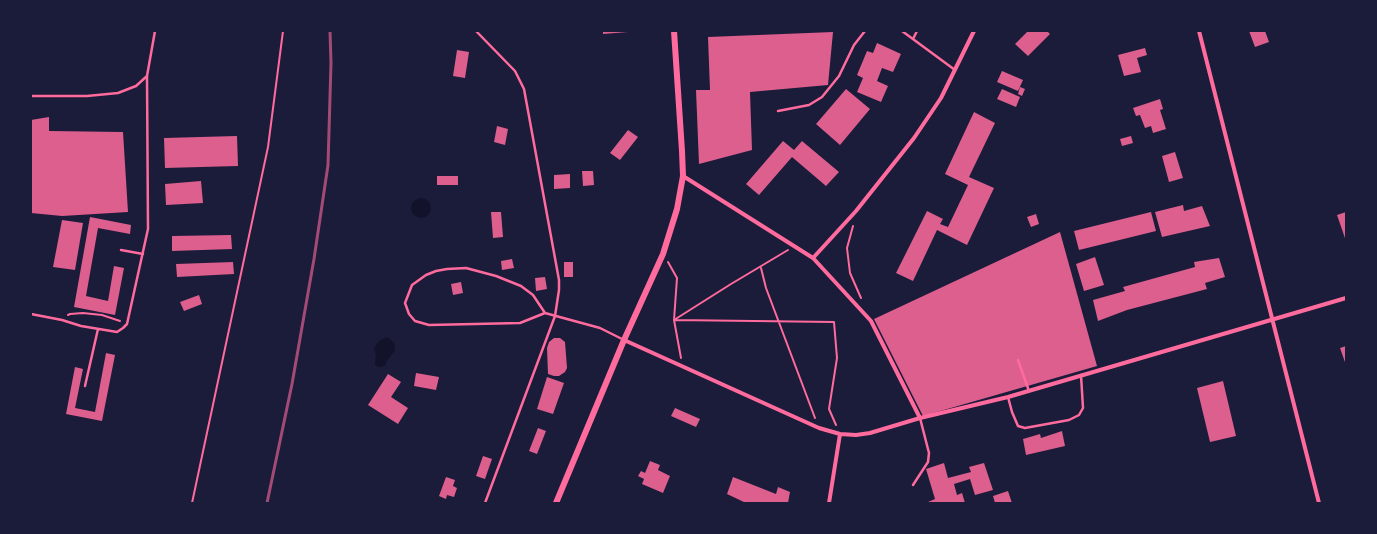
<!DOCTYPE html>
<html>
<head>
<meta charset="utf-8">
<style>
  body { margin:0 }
  #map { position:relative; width:1377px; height:534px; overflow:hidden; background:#1b1b3a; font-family:Poppins,sans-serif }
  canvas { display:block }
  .frame { position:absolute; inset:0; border:32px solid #1b1b3a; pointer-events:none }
</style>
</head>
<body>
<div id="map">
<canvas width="1377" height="534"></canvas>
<div class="frame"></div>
</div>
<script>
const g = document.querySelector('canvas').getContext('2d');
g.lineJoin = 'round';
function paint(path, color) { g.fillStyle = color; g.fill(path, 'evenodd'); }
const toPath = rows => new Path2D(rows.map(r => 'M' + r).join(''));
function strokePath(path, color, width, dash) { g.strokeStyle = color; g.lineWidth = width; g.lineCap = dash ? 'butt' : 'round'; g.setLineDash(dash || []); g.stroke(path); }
paint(toPath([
  '411 208a10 10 0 1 1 20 0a10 10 0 1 1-20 0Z',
  [386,337,389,338,394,343,395,350,387,361,385,366,380,367,376,366,375,364,376,356,374,348,378,342]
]), '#12122b');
paint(toPath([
  [603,31,628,31,628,32,603,34],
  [1028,31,1047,31,1050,34,1028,56,1015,44],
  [1249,31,1265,31,1269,42,1255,47],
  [833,32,828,85,750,92,752,150,699,164,696,90,710,90,708,37],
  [877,43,901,54,893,72,882,68,877,81,888,86,881,102,857,92,863,78,857,75,867,51,873,53],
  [1145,48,1147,55,1137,58,1141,72,1124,76,1118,55],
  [457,50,469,52,465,78,453,76],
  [1002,71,1023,80,1018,91,997,82],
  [1020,87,1025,89,1022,96,1018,94],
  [846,89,870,109,840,145,816,124],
  [1002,89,1020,97,1016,107,997,99],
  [1160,99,1163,109,1160,110,1166,129,1153,133,1151,126,1145,128,1140,115,1136,116,1133,108],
  [974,112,995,123,969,177,994,188,967,245,937,230,913,281,896,273,927,211,943,219,940,224,948,227,968,185,945,174],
  [49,117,49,131,123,132,128,212,62,216,31,213,31,120],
  [497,126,508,129,505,145,494,142],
  [628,130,638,137,620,160,610,153],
  [237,136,238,166,165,168,164,138],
  [1131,136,1133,143,1122,146,1120,139],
  [783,141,794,150,802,141,839,172,826,186,792,157,759,195,746,184],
  [1175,152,1183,178,1169,182,1162,156],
  [582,171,593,171,594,185,583,186],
  [570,174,570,188,554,189,554,175],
  [437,176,458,176,458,185,437,185],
  [201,181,203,203,166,205,165,184],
  [1183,205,1184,211,1202,206,1210,226,1162,237,1155,212],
  [491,212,501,212,503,237,493,238],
  [1151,212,1156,231,1079,250,1074,231],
  [1346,212,1346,241,1337,215],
  [1036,214,1039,224,1031,227,1027,217],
  [90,217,131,225,130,234,98,228,86,296,108,301,114,266,124,268,115,315,74,307],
  [62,220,83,223,75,270,53,267],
  [1060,232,1097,366,923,416,874,319],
  [231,235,232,249,172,251,172,236],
  [1095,257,1104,285,1084,291,1076,264],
  [1219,258,1225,277,1205,283,1207,289,1127,310,1098,321,1093,300,1125,291,1123,287,1195,267,1194,262],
  [512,259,514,268,502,270,501,261],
  [233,262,234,274,177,277,176,264],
  [564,262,573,262,573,277,564,277],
  [545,277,547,289,536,291,535,278],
  [461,282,463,293,453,295,451,284],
  [199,295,202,304,184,311,180,302],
  [554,338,560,338,565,342,567,368,565,372,559,376,554,376,548,374,547,348,549,342],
  [1346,346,1346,365,1340,348],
  [106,353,115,355,102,421,66,414,75,367,83,369,75,408,95,412],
  [416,373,439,377,436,390,414,386],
  [388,374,401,382,391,397,408,408,398,424,368,405],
  [547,377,564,383,553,414,537,409],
  [1223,381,1236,436,1210,442,1197,388],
  [675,408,700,419,696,427,671,416],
  [538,428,546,431,537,454,529,451],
  [1062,431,1065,446,1026,455,1023,439,1040,434,1041,438],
  [483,456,492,459,485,479,476,476],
  [650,461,660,465,658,470,670,476,663,493,642,484,644,479,638,476,641,471,645,473],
  [944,463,948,478,971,472,969,467,984,463,993,490,975,495,970,479,954,484,957,495,962,493,965,503,929,503,928,502,935,499,926,469],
  [446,477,455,480,453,486,457,488,454,497,447,495,446,499,439,496],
  [733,477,776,494,778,487,790,492,788,503,746,503,727,494],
  [1008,491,1012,503,995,503,993,496]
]), '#dd5f8e');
strokePath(toPath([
  [853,226,847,248,850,273,861,298],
  [788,250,731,284,674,320,834,322,837,358,829,409,836,425],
  [668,262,677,278,674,320,681,358],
  [761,268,766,288,815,418],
  [68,315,70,314,83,313,102,315,120,321],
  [192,503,268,147,283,31]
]), '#ff6b9d', 2);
strokePath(toPath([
  [476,31,515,71,524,89,559,280,559,290,555,316,485,503],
  [902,31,955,70],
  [913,39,917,31],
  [31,96,87,96,118,93,136,86,147,76],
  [778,111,809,105,822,97,839,76,854,45,865,31],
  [121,250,143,254],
  [545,313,533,295,521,286,496,276,466,268,447,269,436,271,426,275,412,285,405,303,409,314,415,321,429,325,520,323,545,313,600,328,624,340],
  [31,314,62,320,81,326,117,332,123,328,127,324,148,229,147,76,155,31],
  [1018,360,1029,391],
  [85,386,98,329],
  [1008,397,1012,412,1018,426,1025,428,1069,420,1079,415,1083,408,1081,375],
  [913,485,928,462,929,453,920,418]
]), '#ff6b9d', 2.5);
strokePath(toPath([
  [1199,31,1319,503],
  [683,176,813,258,871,321,920,418],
  [813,258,856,211,914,138,941,98,974,31],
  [624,340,819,428,840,434,856,435,870,433,920,418,1008,397,1346,298],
  [829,503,840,434]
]), '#ff6b9d', 4);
strokePath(toPath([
  [556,503,624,340,663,254,677,209,683,176,682,151,674,31]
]), '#ff6b9d', 6);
strokePath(toPath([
  [267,503,292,384,314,259,328,165,331,63,330,31]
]), '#a44b75', 3);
</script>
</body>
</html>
